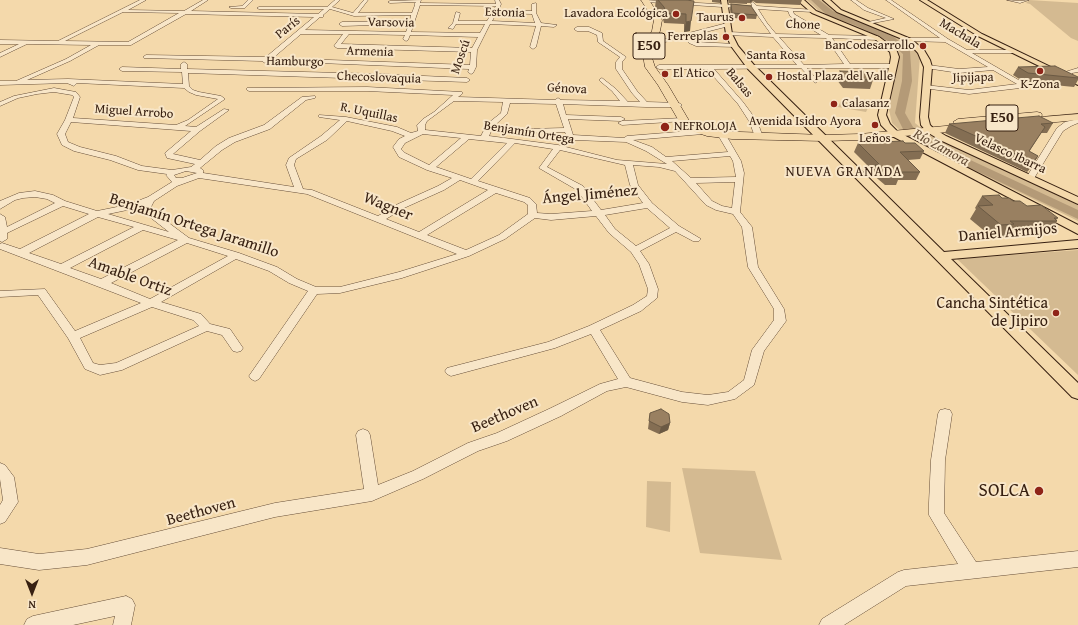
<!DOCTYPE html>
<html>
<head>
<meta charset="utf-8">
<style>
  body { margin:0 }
  #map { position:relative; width:1078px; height:625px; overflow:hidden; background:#f4d9ab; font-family:"Gentium Book Plus",serif }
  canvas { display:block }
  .north { position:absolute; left:12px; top:573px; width:40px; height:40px; -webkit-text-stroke:3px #f8e6c8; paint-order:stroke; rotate:180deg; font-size:11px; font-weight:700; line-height:16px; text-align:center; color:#372011 }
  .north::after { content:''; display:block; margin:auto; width:14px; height:18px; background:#372011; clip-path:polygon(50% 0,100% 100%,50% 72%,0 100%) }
</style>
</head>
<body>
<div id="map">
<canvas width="1078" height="625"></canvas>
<div class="north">N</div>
</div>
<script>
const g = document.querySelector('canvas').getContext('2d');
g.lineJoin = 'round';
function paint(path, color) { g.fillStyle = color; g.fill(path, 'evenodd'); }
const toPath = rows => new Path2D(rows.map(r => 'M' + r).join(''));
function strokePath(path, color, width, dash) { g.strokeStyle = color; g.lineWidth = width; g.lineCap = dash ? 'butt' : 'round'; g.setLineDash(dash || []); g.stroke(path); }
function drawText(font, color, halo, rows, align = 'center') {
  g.font = font + ' "Gentium Book Plus",serif'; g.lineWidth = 4; g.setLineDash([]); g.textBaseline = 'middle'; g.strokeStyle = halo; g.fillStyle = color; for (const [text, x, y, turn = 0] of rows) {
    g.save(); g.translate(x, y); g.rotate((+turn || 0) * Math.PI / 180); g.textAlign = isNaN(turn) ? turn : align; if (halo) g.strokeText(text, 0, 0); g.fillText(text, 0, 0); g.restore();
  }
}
paint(toPath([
  [807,0,823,0,831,6,910,42,920,56,915,123,930,135,1078,205,1078,221,922,145,905,135,892,123,889,110,897,64,895,48,884,39,819,11],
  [1029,0,1078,3,1078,41,1071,38,1030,4,1026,3],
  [842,99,868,103,867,107,857,106,868,108,866,112,838,107],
  [1078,250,1078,375,957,259],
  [682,468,755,471,782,560,700,553],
  [647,481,671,482,670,532,646,527]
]), '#d4ba91');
strokePath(toPath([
  [1046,117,1078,114]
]), '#82694e', 2);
paint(toPath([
  [811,0,819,0,833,11,863,22,894,37,910,51,912,81,905,113,913,127,936,144,1078,210,1078,219,928,148,904,131,895,113,902,81,903,54,888,41,857,26,827,15,811,0]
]), '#b49a77');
const minor = toPath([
  [140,0,146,0,128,10,184,11,203,0,208,0,191,11,318,14,324,9,259,9,257,8,259,7,327,7,335,0,340,0,332,7,353,13,364,0,368,0,358,13,412,13,415,5,414,4,416,2,390,3,388,2,390,1,421,0,420,3,496,4,495,0,499,0,501,4,499,10,532,11,532,4,536,3,536,13,541,23,557,25,554,27,541,26,536,47,533,49,530,47,536,26,490,24,477,50,476,67,473,73,471,74,468,72,469,69,269,61,265,63,262,61,144,58,143,57,146,55,266,57,314,17,186,14,131,45,99,45,70,61,27,80,68,79,183,84,182,72,122,71,119,69,122,67,181,69,181,64,184,62,187,64,187,69,381,74,467,78,470,80,467,82,188,73,189,86,193,90,199,92,221,96,225,99,185,126,196,127,224,109,229,110,200,131,173,154,200,160,216,146,229,138,264,125,302,97,315,96,315,98,306,100,270,129,235,142,222,150,200,168,203,170,203,173,294,187,286,165,289,158,321,136,340,120,319,117,319,115,346,117,397,127,411,133,418,131,417,125,423,119,434,112,453,95,367,91,249,91,247,90,247,88,367,87,462,92,462,94,458,97,555,100,558,98,561,100,620,101,612,91,600,81,600,79,602,78,616,89,628,102,640,102,632,93,616,69,616,62,620,57,598,42,597,35,588,31,577,31,574,29,577,27,589,27,602,33,603,41,626,57,622,62,622,69,637,91,647,102,679,103,682,105,679,107,646,107,563,104,566,115,621,117,625,119,621,121,568,119,573,135,624,138,627,136,703,130,707,132,703,134,633,140,652,147,666,157,728,152,715,130,719,128,723,130,741,161,744,173,740,212,752,227,758,267,784,309,786,321,764,351,754,385,735,399,708,405,682,402,626,387,607,391,561,416,507,441,478,451,423,479,372,501,275,517,87,565,39,570,0,564,0,548,39,554,87,549,275,503,364,489,356,435,358,431,363,429,368,431,370,435,378,485,413,471,468,443,497,433,551,408,600,384,618,379,591,334,555,348,451,376,447,374,445,371,447,368,548,342,589,326,633,305,647,296,648,289,639,264,631,252,609,233,596,216,551,220,535,218,505,239,469,256,402,278,340,293,317,294,259,379,255,381,251,379,249,376,308,291,289,283,269,271,236,259,161,302,201,314,210,324,230,329,243,348,241,351,237,352,233,351,222,335,207,331,122,370,100,375,85,369,68,338,38,295,0,297,0,291,45,289,75,331,141,303,0,249,0,244,2,243,20,249,89,214,63,206,7,233,7,239,2,242,0,241,0,214,5,217,7,227,55,203,47,199,35,197,23,198,15,200,0,209,0,201,19,193,35,191,53,195,65,201,97,211,127,205,148,197,172,182,166,175,167,174,138,170,110,160,74,151,62,145,57,134,65,120,74,97,72,95,54,92,37,94,18,98,0,106,0,102,14,96,54,88,76,92,80,97,73,118,176,125,188,120,218,99,196,95,189,92,184,88,77,83,74,86,67,83,0,85,0,81,16,81,66,59,91,45,27,44,0,57,0,53,19,44,0,44,0,40,58,41,140,0],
  [420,5,496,6,487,21,458,21,460,13,456,12,453,23,448,28,453,29,456,24,485,24,480,33,411,32,420,5],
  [330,9,354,16,411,15,410,21,342,22,339,24,342,26,409,24,406,32,305,30,320,17,323,17,323,15,330,9],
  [123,12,179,13,128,42,65,41,123,12],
  [497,13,532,14,535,23,492,21,497,13],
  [301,34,343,34,334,46,337,48,471,52,470,65,273,58,301,34],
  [349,34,405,35,403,39,406,41,408,40,410,35,478,37,472,48,341,44,349,34],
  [454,101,503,102,501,113,487,124,481,136,425,130,425,125,427,121,454,101],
  [510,103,556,104,564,128,527,129,523,131,524,133,565,132,567,138,575,140,626,142,646,151,667,164,617,160,558,145,489,136,493,127,507,114,510,103],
  [347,121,392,131,405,136,399,139,393,147,399,157,427,170,452,178,438,186,398,204,378,216,312,190,303,189,294,165,296,159,327,140,347,121],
  [71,122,191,131,165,153,167,158,195,164,191,167,172,170,142,166,116,156,80,147,68,142,65,134,71,122],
  [423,134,461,138,429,165,405,153,401,149,405,143,423,134],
  [469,139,507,143,471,179,436,167,469,139],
  [515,143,553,149,539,168,577,190,592,211,551,214,537,213,536,204,530,198,478,181,515,143],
  [560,150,625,165,630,185,643,203,601,210,583,186,547,167,560,150],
  [730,156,733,161,736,177,691,178,672,161,730,156],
  [633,165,659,167,675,171,706,205,716,210,733,214,742,227,748,267,774,309,774,320,752,350,744,380,728,392,708,395,682,392,630,378,600,330,641,311,657,298,658,289,649,264,640,251,676,232,693,241,699,241,701,239,679,226,652,203,638,185,633,165],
  [186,171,197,173,182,178,176,178,174,175,186,171],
  [199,178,307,194,457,254,399,272,340,287,316,287,297,279,277,267,239,253,189,238,150,209,154,201,177,186,199,178],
  [460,180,488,190,419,232,386,219,404,208,444,190,460,180],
  [735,182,732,208,722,206,712,201,696,183,735,182],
  [496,193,524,202,528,205,528,214,499,235,466,250,427,235,496,193],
  [143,205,141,209,142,211,169,232,108,214,132,209,143,205],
  [647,208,670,228,636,246,615,229,605,215,647,208],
  [98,217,134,227,61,264,29,253,98,217],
  [143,230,178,240,101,279,70,268,143,230],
  [187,243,228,256,150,299,111,283,187,243],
  [152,307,193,320,199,326,116,363,100,365,93,363,80,338,152,307],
  [248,0,253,0,245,8,231,8,229,7,242,6,248,0],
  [644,0,752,6,751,3,753,2,757,6,815,10,813,12,793,11,794,14,829,35,877,36,880,38,877,40,832,38,850,64,893,64,896,66,893,68,807,68,818,81,815,83,801,68,714,69,743,102,757,121,763,137,762,139,756,139,749,121,738,104,707,69,659,69,656,67,659,65,797,65,773,37,727,35,726,34,729,32,771,34,753,9,646,2,644,0],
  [758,9,788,11,790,16,821,35,776,34,767,23,758,9],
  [779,37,826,38,844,64,804,65,779,37],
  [851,0,856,0,868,8,894,19,868,24,868,22,886,18,864,10,851,0],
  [886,0,891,0,948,39,967,50,1015,50,1015,52,1013,53,972,53,1022,82,1023,86,1020,88,969,94,923,88,923,86,925,85,969,90,1017,84,993,70,959,73,926,68,926,66,928,65,959,69,988,67,945,42,907,41,907,39,909,38,940,38,886,0],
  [1007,0,1020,1,1029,0,1020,3,1007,0],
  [727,23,730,25,729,26,690,36,693,41,697,42,735,44,737,45,737,47,696,46,689,43,685,37,665,42,662,40,727,23],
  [1078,68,1078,72,1072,73,1072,75,1068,75,1065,72,1078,68],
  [683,118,687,120,685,121,622,125,618,123,622,121,683,118],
  [1078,119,1078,123,1071,126,1063,131,1033,180,1027,180,1026,178,1057,128,1065,122,1078,119],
  [945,409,950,410,952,414,945,460,944,513,976,562,1078,551,1078,567,906,586,844,625,819,625,822,619,898,572,904,570,958,564,929,515,929,503,931,460,938,414,940,410,945,409],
  [0,463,5,465,14,477,18,502,5,522,0,524,0,505,3,500,0,479,0,463],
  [126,596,132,599,135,605,131,625,113,625,115,616,73,625,24,625,27,619,33,616,126,596]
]);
const major = toPath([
  [721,0,727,0,732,34,738,46,754,65,944,252,1078,240,1078,248,951,259,1078,383,1078,399,1072,397,748,69,731,46,726,34,721,0],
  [797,0,804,0,816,11,879,37,896,49,899,57,886,115,890,124,898,132,1078,225,1078,234,892,136,881,125,878,115,890,63,891,57,890,52,875,39,812,13,797,0],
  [823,0,830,0,841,10,911,39,924,50,930,60,932,67,928,117,930,125,933,128,946,136,1078,197,1078,204,940,140,927,132,921,125,920,117,924,67,918,53,907,41,837,12,823,0],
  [920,0,927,0,982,34,1078,80,1078,85,978,36,920,0]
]);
const highway = toPath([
  [641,0,649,0,662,20,660,31,654,42,651,55,655,67,668,85,691,124,712,131,824,135,860,134,956,125,953,122,958,119,1037,112,1041,113,1042,115,1041,117,1078,114,1078,120,1024,125,1020,124,1019,122,1020,120,972,124,976,127,970,130,860,140,824,141,732,139,707,136,683,128,658,85,645,67,643,55,646,42,652,31,654,20,641,0]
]);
strokePath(minor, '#664e38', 1);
strokePath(major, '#372011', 2);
strokePath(highway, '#372011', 1);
paint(minor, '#f8e6c8');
paint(major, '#f4d9ab');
paint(highway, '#f4d9ab');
paint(toPath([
  [656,0,686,0,690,31,684,32,684,24,664,23,662,16,655,7],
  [712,0,720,0,720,3,712,2],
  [728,0,802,0,800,5,756,3,753,1,750,3,747,3,747,4,729,3],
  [731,4,757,15,756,19,731,18,730,9],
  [1018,67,1078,77,1078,80,1074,87,1024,82,1013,75],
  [840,71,873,80,870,89,843,88,837,80],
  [1053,123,1047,133,1041,133,1029,152,1038,156,1032,166,1027,172,945,133,949,124],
  [858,143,924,151,920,159,908,160,920,172,916,180,898,180,896,185,885,185,872,174,873,171,854,152],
  [982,196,1002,198,1013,201,1058,218,1056,220,1057,221,1048,234,1008,234,1005,237,993,238,970,219,976,209,975,208],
  [650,413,670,423,668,430,659,434,648,429]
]), '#846e53');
paint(toPath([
  [750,0,753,0,750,3],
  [691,21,690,31,684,32,686,22],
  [1038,156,1032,166,1027,172,1033,162],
  [670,423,668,430,659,434,661,427]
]), '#6b5a44');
const building = toPath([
  [658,0,686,0,694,1,691,21,686,22,686,14,666,13,664,7,658,0],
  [731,4,751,6,757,15,732,13,731,4],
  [1055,66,1078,77,1078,78,1028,73,1018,67,1055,66],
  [840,71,866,72,873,80,846,79,840,71],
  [1039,116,1053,123,1041,124,1045,127,1029,151,1038,156,1033,162,949,124,1039,116],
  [903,141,905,143,915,143,924,151,900,152,920,172,895,172,900,176,888,177,875,165,880,165,858,143,903,141],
  [999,195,1002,198,1009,198,1013,201,1020,201,1027,206,1041,205,1058,218,1054,218,1057,221,1010,221,1014,224,1001,225,978,206,993,205,982,196,999,195],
  [661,409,669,414,670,423,661,427,649,421,650,413,661,409]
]);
paint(building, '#998061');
strokePath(building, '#6b5a44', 1);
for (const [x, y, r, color] of [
  [676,14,4,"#8f2418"],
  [742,18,4,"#8f2418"],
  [726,37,4,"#8f2418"],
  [923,46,4,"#8f2418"],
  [1040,71,4,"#8f2418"],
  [665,74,4,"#8f2418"],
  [769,77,4,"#8f2418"],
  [834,104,4,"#8f2418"],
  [875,125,4,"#8f2418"],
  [665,127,5,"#8f2418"],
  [1056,313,4,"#8f2418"],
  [1039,491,5,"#8f2418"]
]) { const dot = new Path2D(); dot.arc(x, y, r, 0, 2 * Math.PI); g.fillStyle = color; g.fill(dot); strokePath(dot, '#f8e6c8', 1.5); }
drawText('13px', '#372011', '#f8e6c8', [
  ["Estonia",505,13,2],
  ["Varsovia",391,23,1],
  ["Chone",803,25,2],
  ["París",288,28,-39],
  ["Machala",960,34,31],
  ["Armenia",370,52,2],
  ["Santa Rosa",776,56],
  ["Moscú",461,57,-71],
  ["Hamburgo",295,62,1],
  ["Checoslovaquia",379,78,2],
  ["Jipijapa",973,78,-1],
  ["Balsas",739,83,50],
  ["Génova",567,89,3],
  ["Miguel Arrobo",134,112,4],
  ["R. Uquillas",369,113,12],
  ["Avenida Isidro Ayora",805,122],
  ["Benjamín Ortega",529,133,9],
  ["Velasco Ibarra",1010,154,25]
]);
drawText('13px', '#372011', '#f8e6c8', [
  ["Lavadora Ecológica",668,14],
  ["Taurus",734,18],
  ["Ferreplas",718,37],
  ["BanCodesarrollo",915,46],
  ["El Atico",673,74,"left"],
  ["Hostal Plaza del Valle",777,77,"left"],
  ["K-Zona",1040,85,"center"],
  ["Calasanz",842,104,"left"],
  ["NEFROLOJA",674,127,"left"],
  ["Leños",875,139,"center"]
], 'right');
drawText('italic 14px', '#634b35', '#f8e6c8', [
  ["Río Zamora",941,148,29]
]);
g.letterSpacing = '1px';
drawText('14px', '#372011', '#f8e6c8', [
  ["NUEVA GRANADA",844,172]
]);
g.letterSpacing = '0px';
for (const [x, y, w] of [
  [649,46,32],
  [1002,118,32]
]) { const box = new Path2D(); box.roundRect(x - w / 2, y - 13, w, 26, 3); g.fillStyle = '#f8e6c8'; g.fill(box); strokePath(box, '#372011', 1); }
drawText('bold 15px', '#372011', null, [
  ["E50",649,46],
  ["E50",1002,118]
]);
drawText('16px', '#372011', '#f8e6c8', [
  ["Ángel Jiménez",590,195,-5],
  ["Wagner",388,207,22],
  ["Benjamín Ortega Jaramillo",194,226,18],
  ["Daniel Armijos",1008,233,-5],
  ["Amable Ortiz",130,277,20],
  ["Beethoven",505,415,-23],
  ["Beethoven",201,512,-15]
]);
drawText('16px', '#372011', '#f8e6c8', [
  ["Cancha Sintética",1048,304],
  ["de Jipiro",1048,322]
], 'right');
drawText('19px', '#372011', '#f8e6c8', [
  ["SOLCA",1030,491]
], 'right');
</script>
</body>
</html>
